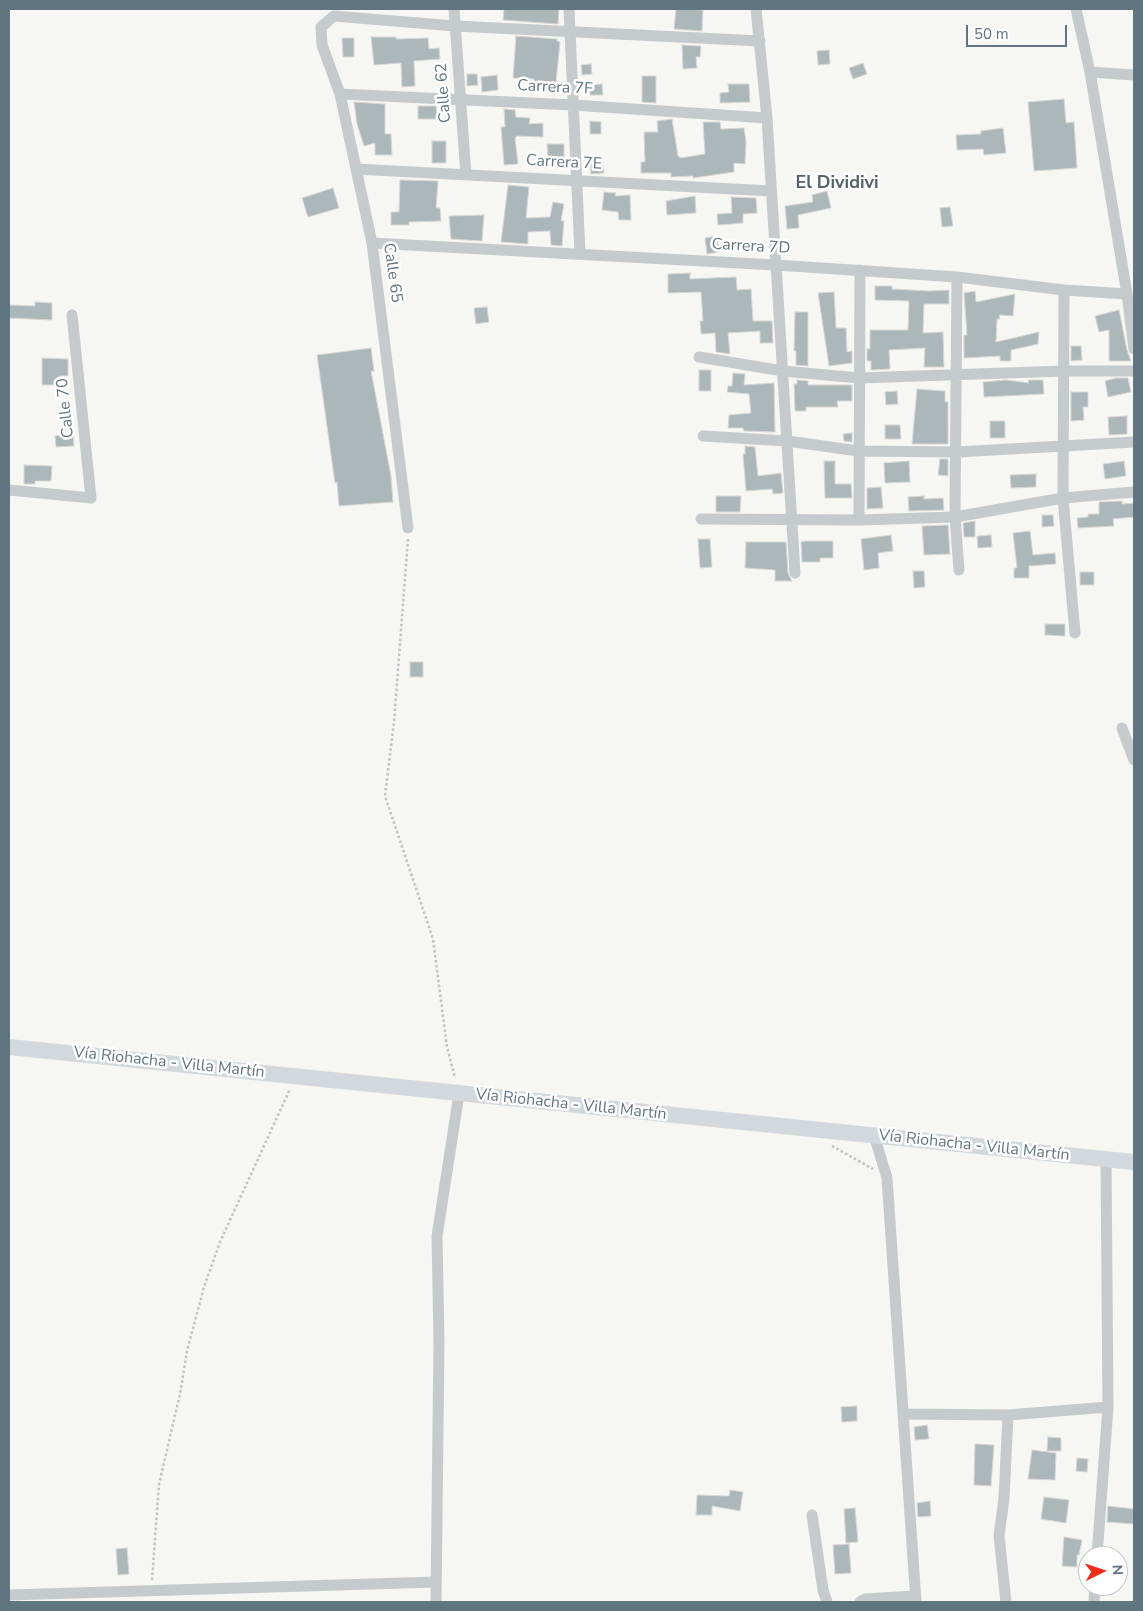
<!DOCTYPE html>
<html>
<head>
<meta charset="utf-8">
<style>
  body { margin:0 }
  #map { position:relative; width:1143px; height:1611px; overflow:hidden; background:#f6f6f2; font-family:"Nunito Sans",sans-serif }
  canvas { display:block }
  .frame { position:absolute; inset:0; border:10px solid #5f7680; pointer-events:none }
  .north { position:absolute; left:1078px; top:1546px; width:50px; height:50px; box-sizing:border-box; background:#fff; border:1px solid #bfc8cc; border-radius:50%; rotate:86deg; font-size:14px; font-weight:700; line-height:20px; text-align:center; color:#5f7680 }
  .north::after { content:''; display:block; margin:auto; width:18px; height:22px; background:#f12d18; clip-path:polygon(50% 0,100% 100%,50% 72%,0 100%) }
  .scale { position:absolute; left:966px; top:25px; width:101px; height:22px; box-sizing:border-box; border:2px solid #5f7680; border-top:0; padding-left:6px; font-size:15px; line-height:18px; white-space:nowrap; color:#5f7680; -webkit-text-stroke:4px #fff; paint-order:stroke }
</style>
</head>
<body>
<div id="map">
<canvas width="1143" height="1611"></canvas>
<div class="frame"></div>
<div class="north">N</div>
<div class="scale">50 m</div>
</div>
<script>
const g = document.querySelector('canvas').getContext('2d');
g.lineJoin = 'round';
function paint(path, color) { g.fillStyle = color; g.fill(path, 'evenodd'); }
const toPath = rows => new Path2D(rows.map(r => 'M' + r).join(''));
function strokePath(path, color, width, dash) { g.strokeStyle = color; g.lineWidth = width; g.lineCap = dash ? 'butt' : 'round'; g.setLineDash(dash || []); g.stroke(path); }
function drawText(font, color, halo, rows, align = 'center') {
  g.font = font + ' "Nunito Sans",sans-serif'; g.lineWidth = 5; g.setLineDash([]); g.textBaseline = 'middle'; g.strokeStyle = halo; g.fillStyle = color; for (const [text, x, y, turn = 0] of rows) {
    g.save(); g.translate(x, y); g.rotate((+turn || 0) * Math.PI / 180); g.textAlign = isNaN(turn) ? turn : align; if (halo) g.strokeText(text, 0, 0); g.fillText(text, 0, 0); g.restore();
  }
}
const building = toPath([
  [504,9,559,9,558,24,503,20,504,9],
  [676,9,703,10,702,31,674,29,676,9],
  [516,36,557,39,557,41,560,42,555,92,534,91,534,79,513,78,516,36],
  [371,37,396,37,396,39,428,38,429,49,439,48,440,59,414,61,415,86,402,87,401,63,374,65,371,37],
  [342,38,354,38,354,57,343,57,342,38],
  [682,45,701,46,700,57,696,57,697,68,683,69,682,45],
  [829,50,830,64,818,65,817,51,829,50],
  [863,63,867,74,853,79,849,68,863,63],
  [591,64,592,74,582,75,581,65,591,64],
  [467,74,477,74,478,85,467,86,467,74],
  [497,75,498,90,482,92,481,77,497,75],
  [642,76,656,76,656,103,642,102,642,76],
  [602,84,603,95,590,95,590,85,602,84],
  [728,84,749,84,750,102,720,103,720,93,729,92,728,84],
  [1064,99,1066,123,1074,122,1077,168,1034,171,1028,102,1064,99],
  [354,102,385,104,385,134,391,134,392,155,375,155,375,143,364,146,357,124,354,102],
  [418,106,436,106,437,119,418,119,418,106],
  [504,109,515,110,516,117,530,118,529,124,543,123,543,137,517,136,515,138,518,164,504,165,501,127,505,127,504,109],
  [672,119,678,156,679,156,680,158,705,154,703,122,720,122,721,129,744,128,746,142,745,164,734,163,734,172,693,178,693,176,671,177,671,173,641,173,641,162,645,162,644,132,658,132,657,121,672,119],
  [590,121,601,122,601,134,590,134,590,121],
  [1003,128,1006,153,984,155,983,149,957,150,956,135,981,134,981,131,1003,128],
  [432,141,446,141,446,163,432,163,432,141],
  [547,144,564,144,564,157,548,157,547,144],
  [603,161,604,173,591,174,590,162,603,161],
  [400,180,438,181,436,208,440,208,441,221,409,222,409,225,391,225,391,212,399,212,400,180],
  [508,185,529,187,526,218,550,217,553,202,564,204,561,221,564,221,562,246,551,245,550,231,528,232,528,244,501,242,508,185],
  [333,188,339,208,308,217,302,198,333,188],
  [827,191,831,208,798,215,799,228,787,229,785,206,813,202,812,195,827,191],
  [604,192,616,193,615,196,630,195,631,220,619,220,618,212,602,210,604,192],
  [695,196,696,213,667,215,666,201,695,196],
  [731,197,756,198,757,213,743,214,743,223,718,225,717,214,732,213,731,197],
  [950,207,953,226,942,227,940,208,950,207],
  [484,215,482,241,451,239,449,216,484,215],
  [717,236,719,252,707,254,705,238,717,236],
  [690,273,690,279,736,277,737,290,751,289,753,321,772,321,773,343,760,343,760,331,728,333,730,354,716,352,715,333,701,334,700,321,703,321,701,292,668,293,668,274,690,273],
  [875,286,892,286,892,289,929,291,949,290,949,304,924,304,923,333,943,332,944,367,924,367,925,348,889,350,890,369,871,370,871,361,867,361,867,349,870,349,870,330,908,330,909,301,875,300,875,286],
  [975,291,976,302,1015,294,1013,316,999,315,1000,319,997,319,996,342,1039,332,1038,344,1011,350,1011,361,1000,361,1000,356,964,358,964,335,967,335,964,293,975,291],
  [834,292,836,328,846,328,847,352,852,351,852,363,829,366,818,293,834,292],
  [35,302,52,303,52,320,9,318,9,305,35,306,35,302],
  [487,307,489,322,476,324,474,308,487,307],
  [1119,310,1127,350,1131,361,1109,361,1109,330,1099,332,1095,316,1119,310],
  [795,312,808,312,808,366,796,365,796,351,794,351,795,312],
  [1071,346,1081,346,1082,360,1071,361,1071,346],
  [371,348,374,371,371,371,391,476,393,502,339,506,337,482,335,483,317,355,371,348],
  [42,358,68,359,68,376,59,376,59,385,42,385,42,358],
  [699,370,711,370,711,391,699,391,699,370],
  [733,373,745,374,744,385,774,383,775,432,744,431,743,428,728,428,729,415,751,413,749,394,727,392,728,386,732,386,733,373],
  [1116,378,1128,378,1131,392,1108,397,1105,381,1116,378],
  [797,380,808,381,808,385,852,385,852,401,837,401,838,407,806,407,806,411,795,411,794,384,797,384,797,380],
  [1006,380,1029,383,1028,380,1043,380,1044,394,984,397,983,382,1006,380],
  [917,389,945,391,945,402,948,402,948,444,912,444,917,389],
  [897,391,898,404,886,405,885,392,897,391],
  [1071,392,1088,392,1088,407,1083,407,1084,420,1071,421,1071,392],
  [1127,416,1127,434,1109,435,1108,417,1127,416],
  [990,421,1005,421,1005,438,990,438,990,421],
  [885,425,900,425,901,439,885,439,885,425],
  [852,433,852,442,844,441,843,434,852,433],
  [73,434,74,446,56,447,55,436,73,434],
  [745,446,755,447,758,476,781,473,783,493,773,494,772,489,746,491,743,454,745,454,745,446],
  [940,459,948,459,948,476,938,475,940,459],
  [824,461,835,461,835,484,851,484,852,498,825,498,824,461],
  [909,461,910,482,885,483,884,463,909,461],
  [1124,461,1126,476,1105,479,1103,464,1124,461],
  [24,465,52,466,51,481,35,481,35,484,24,484,24,465],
  [1036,474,1036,487,1011,488,1010,475,1036,474],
  [881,487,883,508,867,509,867,488,881,487],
  [716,496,741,496,740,512,716,512,716,496],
  [924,496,924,499,943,498,944,510,909,511,908,497,924,496],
  [1122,501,1122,504,1134,503,1134,517,1113,519,1114,526,1078,528,1077,518,1088,517,1088,514,1099,514,1099,502,1122,501],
  [1042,515,1053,515,1054,526,1042,527,1042,515],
  [975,521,975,537,964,537,963,523,975,521],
  [948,525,950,554,924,555,922,526,948,525],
  [1030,531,1033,555,1055,553,1056,564,1029,566,1029,578,1014,578,1014,568,1017,568,1013,533,1030,531],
  [891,535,893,551,878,553,879,568,864,570,861,539,891,535],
  [991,535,992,547,978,548,977,536,991,535],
  [698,539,710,539,712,567,700,568,698,539],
  [805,541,833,541,833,558,820,558,820,562,802,562,801,542,805,541],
  [746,542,786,542,788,573,792,581,775,581,775,570,745,568,746,542],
  [913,571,924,571,925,587,914,588,913,571],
  [1080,572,1094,572,1094,585,1080,585,1080,572],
  [1045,624,1065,624,1065,636,1045,635,1045,624],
  [410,662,423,662,423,677,410,677,410,662],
  [857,1406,857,1421,842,1422,841,1407,857,1406],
  [927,1425,929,1439,915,1440,914,1427,927,1425],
  [1048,1437,1061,1438,1061,1451,1047,1451,1048,1437],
  [975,1444,994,1445,991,1486,974,1485,975,1444],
  [1032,1450,1056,1453,1055,1480,1028,1479,1032,1450],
  [1077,1458,1088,1459,1087,1472,1076,1471,1077,1458],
  [730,1490,743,1492,740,1511,712,1506,712,1515,696,1515,697,1495,729,1496,730,1490],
  [1044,1497,1069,1500,1066,1523,1041,1519,1044,1497],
  [930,1501,931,1516,918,1517,917,1503,930,1501],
  [1108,1506,1134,1509,1134,1524,1107,1522,1108,1506],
  [855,1508,858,1542,846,1543,844,1509,855,1508],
  [1064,1537,1082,1540,1079,1555,1077,1555,1077,1567,1062,1566,1064,1537],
  [849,1544,851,1573,835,1574,833,1545,849,1544],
  [127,1548,129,1574,118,1575,116,1549,127,1548]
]);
paint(building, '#acb7ba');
strokePath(building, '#d8d7d5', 1);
strokePath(toPath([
  [408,539,394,722,385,796,433,939,447,1047,455,1078],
  [832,1146,873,1169],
  [152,1580,159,1484,180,1394,187,1351,204,1287,220,1242,290,1089]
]), '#bfc1c3', 2.5, [2.5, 2.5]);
strokePath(toPath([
  [454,9,466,175],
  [569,9,580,254],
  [756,9,767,118,795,573],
  [1076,9,1090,72,1127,294,1134,349],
  [1090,72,1134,75],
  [340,94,573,105,767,118],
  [356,169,771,191],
  [372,243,776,265,957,277,1064,290,1127,294],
  [957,277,955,517,959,570],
  [1064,290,1063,498,1075,633],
  [699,357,783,371,859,378,1064,371,1134,371],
  [703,436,787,441,859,451,957,452,1134,442],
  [9,490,91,498,72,315],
  [701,519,859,520,955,517,1063,498,1134,492],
  [859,520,860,270],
  [408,528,372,243,340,94,322,45,321,27,334,16,455,26,760,41],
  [1122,728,1134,760],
  [874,1135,887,1178,916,1602],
  [904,1414,1008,1415,1108,1407],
  [812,1515,823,1590,827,1602],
  [1097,1556,1108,1407,1106,1159],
  [9,1595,436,1582],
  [436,1602,439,1341,437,1236,459,1094],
  [860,1602,865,1599,915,1596],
  [1006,1602,999,1536,1004,1498,1008,1415],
  [1094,1602,1095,1586]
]), '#c5cacc', 11);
strokePath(toPath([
  [9,1047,1134,1162]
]), '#d2d9dc', 16);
drawText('16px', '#5f7680', '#fff', [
  ["Carrera 7F",555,88,3],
  ["Calle 62",444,93,-94],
  ["Carrera 7E",564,163,3],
  ["Carrera 7D",751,247,3],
  ["Calle 65",392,273,82],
  ["Calle 70",66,408,-96],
  ["Vía Riohacha - Villa Martín",169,1063,6],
  ["Vía Riohacha - Villa Martín",571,1105,6],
  ["Vía Riohacha - Villa Martín",974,1146,6]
]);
drawText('bold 18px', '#51636b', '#fff', [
  ["El Dividivi",837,184]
]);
</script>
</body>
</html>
